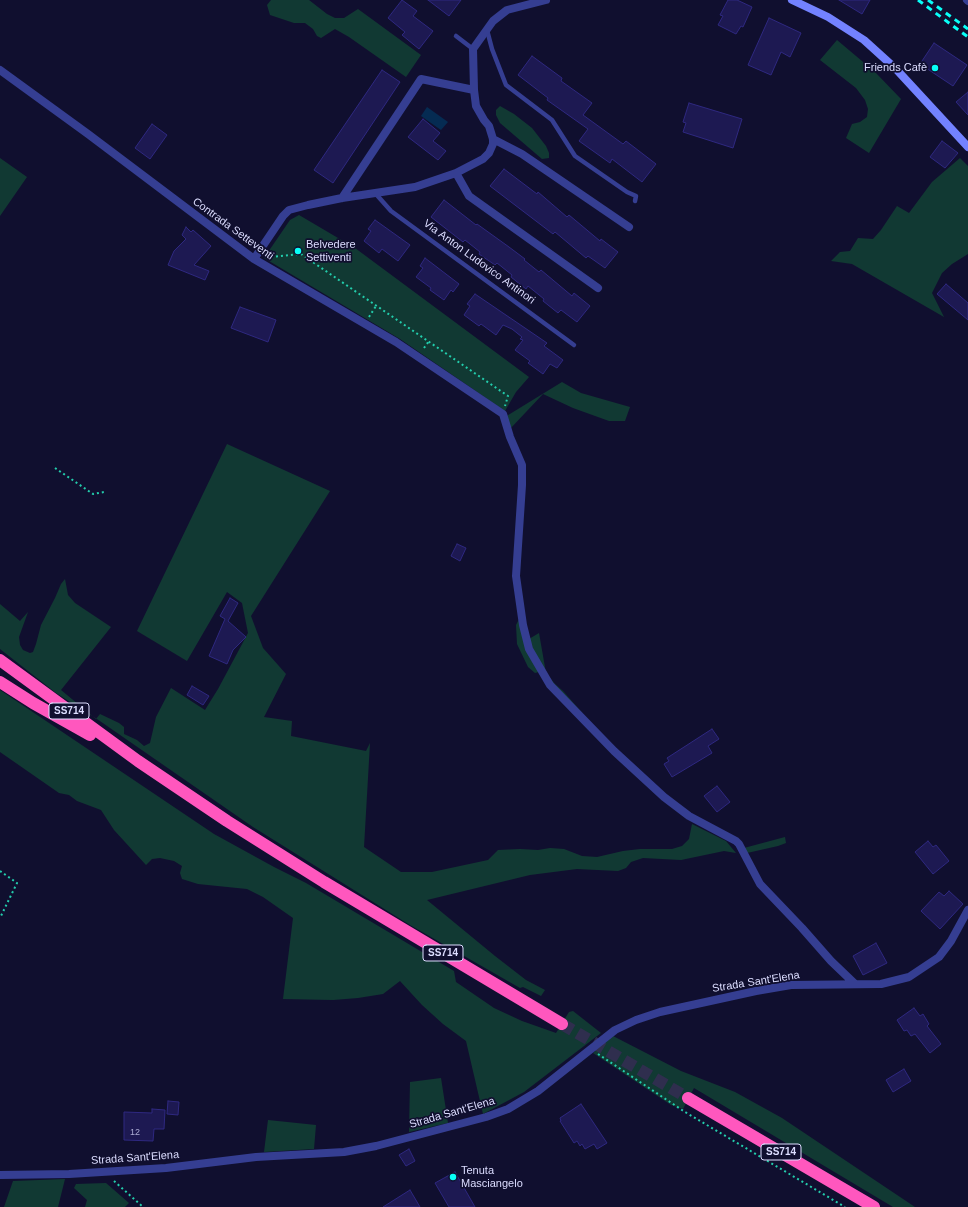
<!DOCTYPE html>
<html>
<head>
<meta charset="utf-8">
<style>
  body { margin:0 }
  canvas { display:block; background:#100f2f }
</style>
</head>
<body>
<canvas width="968" height="1207"></canvas>
<script>
const g = document.querySelector('canvas').getContext('2d');
g.lineJoin = 'round';
function paint(path, color) { g.fillStyle = color; g.fill(path, 'evenodd'); }
const toPath = rows => new Path2D(rows.map(r => 'M' + r).join(''));
function strokePath(path, color, width, dash) { g.strokeStyle = color; g.lineWidth = width; g.lineCap = dash ? 'butt' : 'round'; g.setLineDash(dash || []); g.stroke(path); }
function drawText(font, color, halo, rows, align = 'center') {
  g.font = font + ' Helvetica,sans-serif'; g.lineWidth = 3.5; g.setLineDash([]); g.textBaseline = 'middle'; g.strokeStyle = halo; g.fillStyle = color; for (const [text, x, y, turn = 0] of rows) {
    g.save(); g.translate(x, y); g.rotate((+turn || 0) * Math.PI / 180); g.textAlign = isNaN(turn) ? turn : align; if (halo) g.strokeText(text, 0, 0); g.fillText(text, 0, 0); g.restore();
  }
}
paint(toPath([
  [271,0,309,0,327,14,335,18,344,18,358,9,421,55,406,77,349,37,335,29,321,38,317,36,313,29,305,23,294,23,270,15,267,5],
  [837,40,875,72,901,99,869,153,846,138,852,124,860,122,867,117,868,109,865,100,856,88,820,60],
  [500,106,514,114,532,128,546,146,549,153,549,158,542,159,500,123,496,115,496,110],
  [0,158,27,177,0,216],
  [960,158,968,166,968,254,952,264,942,273,932,293,944,317,852,264,831,261,840,252,850,251,858,238,873,239,881,230,897,206,909,213,932,182],
  [299,215,355,248,529,377,516,392,505,411,400,339,264,258,290,220],
  [562,382,581,393,630,407,625,421,609,421,573,408,543,394,509,430,505,417],
  [227,444,330,491,251,616,263,648,286,674,264,717,292,721,291,736,366,751,370,743,364,847,401,872,432,872,488,860,498,850,520,849,538,850,550,848,564,849,582,856,597,857,623,851,640,849,672,849,682,846,689,839,692,824,726,841,736,853,724,851,681,860,643,858,631,862,626,868,618,871,577,869,530,875,427,900,495,956,526,980,545,990,541,996,523,987,520,988,410,925,253,827,97,719,56,693,0,649,0,604,20,621,28,612,19,637,20,645,23,650,30,653,33,652,36,644,41,625,55,598,61,584,65,579,68,595,75,603,111,627,61,690,96,719,100,714,119,723,124,727,124,734,137,740,144,746,150,743,156,717,171,688,205,710,218,689,248,633,242,603,227,592,187,661,137,631],
  [522,613,529,639,539,633,546,673,555,684,563,691,585,716,539,672,535,673,528,667,517,644,516,625],
  [0,690,214,834,274,867,306,883,454,971,456,982,494,1008,522,1021,556,1033,569,1012,573,1011,601,1033,524,1092,483,1114,466,1041,443,1024,422,1005,400,981,383,994,358,998,333,1000,283,999,293,918,263,897,247,889,198,884,182,879,180,873,182,866,174,861,160,858,152,859,146,865,114,830,101,810,77,801,69,795,59,793,0,752],
  [785,837,786,843,778,846,747,853,744,848],
  [613,1036,681,1071,735,1092,782,1118,915,1207,893,1207,694,1088,683,1109,671,1105,593,1053],
  [441,1078,448,1123,409,1132,410,1082],
  [268,1120,316,1125,314,1149,264,1152],
  [65,1179,58,1207,4,1207,13,1181],
  [106,1183,129,1203,125,1207,85,1207,87,1200,74,1188,76,1184]
]), '#113933');
paint(toPath([
  [427,107,448,122,441,130,421,116]
]), '#052b52');
const building = toPath([
  [402,0,417,11,413,16,433,31,419,49,402,35,405,32,388,18,402,0],
  [428,0,461,0,449,16,428,0],
  [728,0,737,0,752,7,743,27,741,26,736,34,718,25,723,16,720,15,728,0],
  [839,0,870,0,862,14,839,0],
  [769,18,801,33,790,57,781,52,771,75,748,65,769,18],
  [934,43,967,65,953,86,920,64,934,43],
  [532,56,562,78,561,81,592,103,583,115,623,144,626,141,656,164,642,182,612,159,610,163,579,141,588,129,547,100,548,98,518,75,532,56],
  [382,70,400,82,333,183,314,170,382,70],
  [968,92,968,115,956,102,968,92],
  [689,103,742,119,733,148,683,132,686,123,683,122,689,103],
  [423,119,440,133,433,141,446,151,438,160,408,137,423,119],
  [152,124,167,135,150,159,135,148,152,124],
  [942,141,958,153,945,168,930,157,942,141],
  [504,169,537,194,538,192,567,217,569,215,600,241,601,239,618,252,605,268,588,256,586,258,555,232,553,234,490,186,504,169],
  [444,200,476,225,477,224,509,247,525,259,524,260,539,272,541,270,572,296,574,293,590,306,577,322,561,310,558,313,543,301,544,299,528,286,526,289,511,277,512,275,497,263,495,265,479,254,480,252,465,240,463,242,431,217,444,200],
  [375,220,410,245,398,261,382,249,379,253,364,241,371,231,368,229,375,220],
  [186,227,191,232,193,230,211,246,194,265,209,271,205,280,168,265,174,251,186,239,182,235,186,227],
  [425,258,459,284,453,292,451,290,444,300,430,290,431,288,416,277,423,268,420,266,425,258],
  [946,284,968,303,968,320,937,294,946,284],
  [475,294,547,343,544,346,563,360,557,368,550,364,543,374,528,363,530,361,515,350,523,340,520,339,522,337,512,329,503,325,496,335,481,324,479,326,464,315,470,306,467,304,475,294],
  [240,307,276,320,268,342,231,328,240,307],
  [457,544,466,548,460,561,451,556,457,544],
  [230,598,238,603,228,621,246,637,233,650,227,664,209,656,225,619,220,616,230,598],
  [192,686,209,696,203,705,187,695,192,686],
  [712,729,719,739,708,746,712,753,672,777,664,764,669,761,667,758,712,729],
  [717,786,730,802,717,812,704,796,717,786],
  [928,841,933,847,936,845,949,861,933,874,915,852,928,841],
  [949,891,963,904,940,929,921,911,939,892,944,896,949,891],
  [876,943,887,963,863,975,853,956,876,943],
  [914,1008,920,1016,923,1014,929,1024,927,1026,941,1044,930,1053,915,1034,911,1036,907,1030,904,1031,897,1020,914,1008],
  [904,1069,911,1081,893,1092,886,1080,904,1069],
  [168,1101,179,1102,178,1115,167,1114,168,1101],
  [581,1104,607,1143,597,1149,594,1144,585,1149,582,1144,580,1146,577,1141,574,1143,560,1121,561,1121,560,1118,581,1104],
  [152,1109,165,1110,164,1129,154,1129,153,1141,124,1140,124,1112,152,1113,152,1109],
  [409,1149,415,1161,406,1166,399,1155,409,1149],
  [455,1172,475,1207,449,1207,435,1183,455,1172],
  [410,1190,420,1207,383,1207,410,1190]
]);
paint(building, '#1d1952');
strokePath(building, '#2e2880', 1);
strokePath(toPath([
  [562,1024,688,1098]
]), '#2f2e4e', 12, [12, 6]);
strokePath(toPath([
  [271,257,301,254,508,396,505,406],
  [369,317,376,306],
  [424,348,429,341],
  [55,468,93,494,104,492],
  [0,871,17,883,0,918],
  [598,1054,685,1112,845,1207],
  [114,1181,143,1207]
]), '#23cdac', 2, [2, 3]);
strokePath(toPath([
  [487,30,492,49,506,85,552,120,575,156,627,192,636,196,635,201],
  [456,36,473,49],
  [375,193,391,211,574,345]
]), '#353e92', 4.5);
strokePath(toPath([
  [967,0,968,1],
  [0,70,88,134,254,259,396,342,503,414,510,437,522,465,522,485,516,576,523,625,529,649,550,685,614,751,664,797,689,816,736,841,739,844,760,884,802,928,831,961,855,984],
  [493,139,522,154,629,227],
  [456,173,469,196,598,288],
  [342,198,421,79,474,90],
  [254,259,283,216,289,210,308,205,342,198,415,187,456,173,483,159,489,153,493,144,493,139,489,126,484,120,476,106,474,90,473,49,493,21,507,10,546,0],
  [0,1175,69,1174,166,1168,256,1157,344,1152,376,1146,486,1117,508,1109,538,1091,615,1030,636,1020,660,1012,756,991,791,985,881,984,909,977,939,957,951,941,968,910]
]), '#353e92', 8);
strokePath(toPath([
  [792,0,828,17,864,40,896,69,968,147]
]), '#7382ff', 8);
strokePath(toPath([
  [0,660,138,761,227,821,324,882,562,1024],
  [0,682,33,703,90,735],
  [688,1098,874,1207]
]), '#ff57be', 12);
strokePath(toPath([
  [918,0,968,37],
  [928,0,968,29]
]), '#08fff7', 3, [6, 5]);
for (const [x, y, r, color] of [
  [935,68,4,"#08fff7"],
  [298,251,4,"#08fff7"],
  [453,1177,4,"#08fff7"]
]) { const dot = new Path2D(); dot.arc(x, y, r, 0, 2 * Math.PI); g.fillStyle = color; g.fill(dot); strokePath(dot, '#100f2f', 1.5); }
drawText('9px', '#acacd4', null, [
  ["12",135,1133]
]);
for (const [x, y, w] of [
  [69,711,40],
  [443,953,40],
  [781,1152,40]
]) { const box = new Path2D(); box.roundRect(x - w / 2, y - 8, w, 16, 3); g.fillStyle = '#100f2f'; g.fill(box); strokePath(box, '#dcddff', 1); }
drawText('bold 10px', '#dcddff', null, [
  ["SS714",69,711],
  ["SS714",443,953],
  ["SS714",781,1152]
]);
drawText('11px', '#dcddff', '#100f2f', [
  ["Friends Cafè",927,68,"right"],
  ["Belvedere",306,245],
  ["Settiventi",306,258],
  ["Tenuta",461,1171],
  ["Masciangelo",461,1184]
], 'left');
drawText('11px', '#dcddff', '#100f2f', [
  ["Contrada Setteventi",233,229,36],
  ["Via Anton Ludovico Antinori",479,262,36],
  ["Strada Sant'Elena",756,982,-9],
  ["Strada Sant'Elena",452,1113,-16],
  ["Strada Sant'Elena",135,1158,-4]
]);
</script>
</body>
</html>
